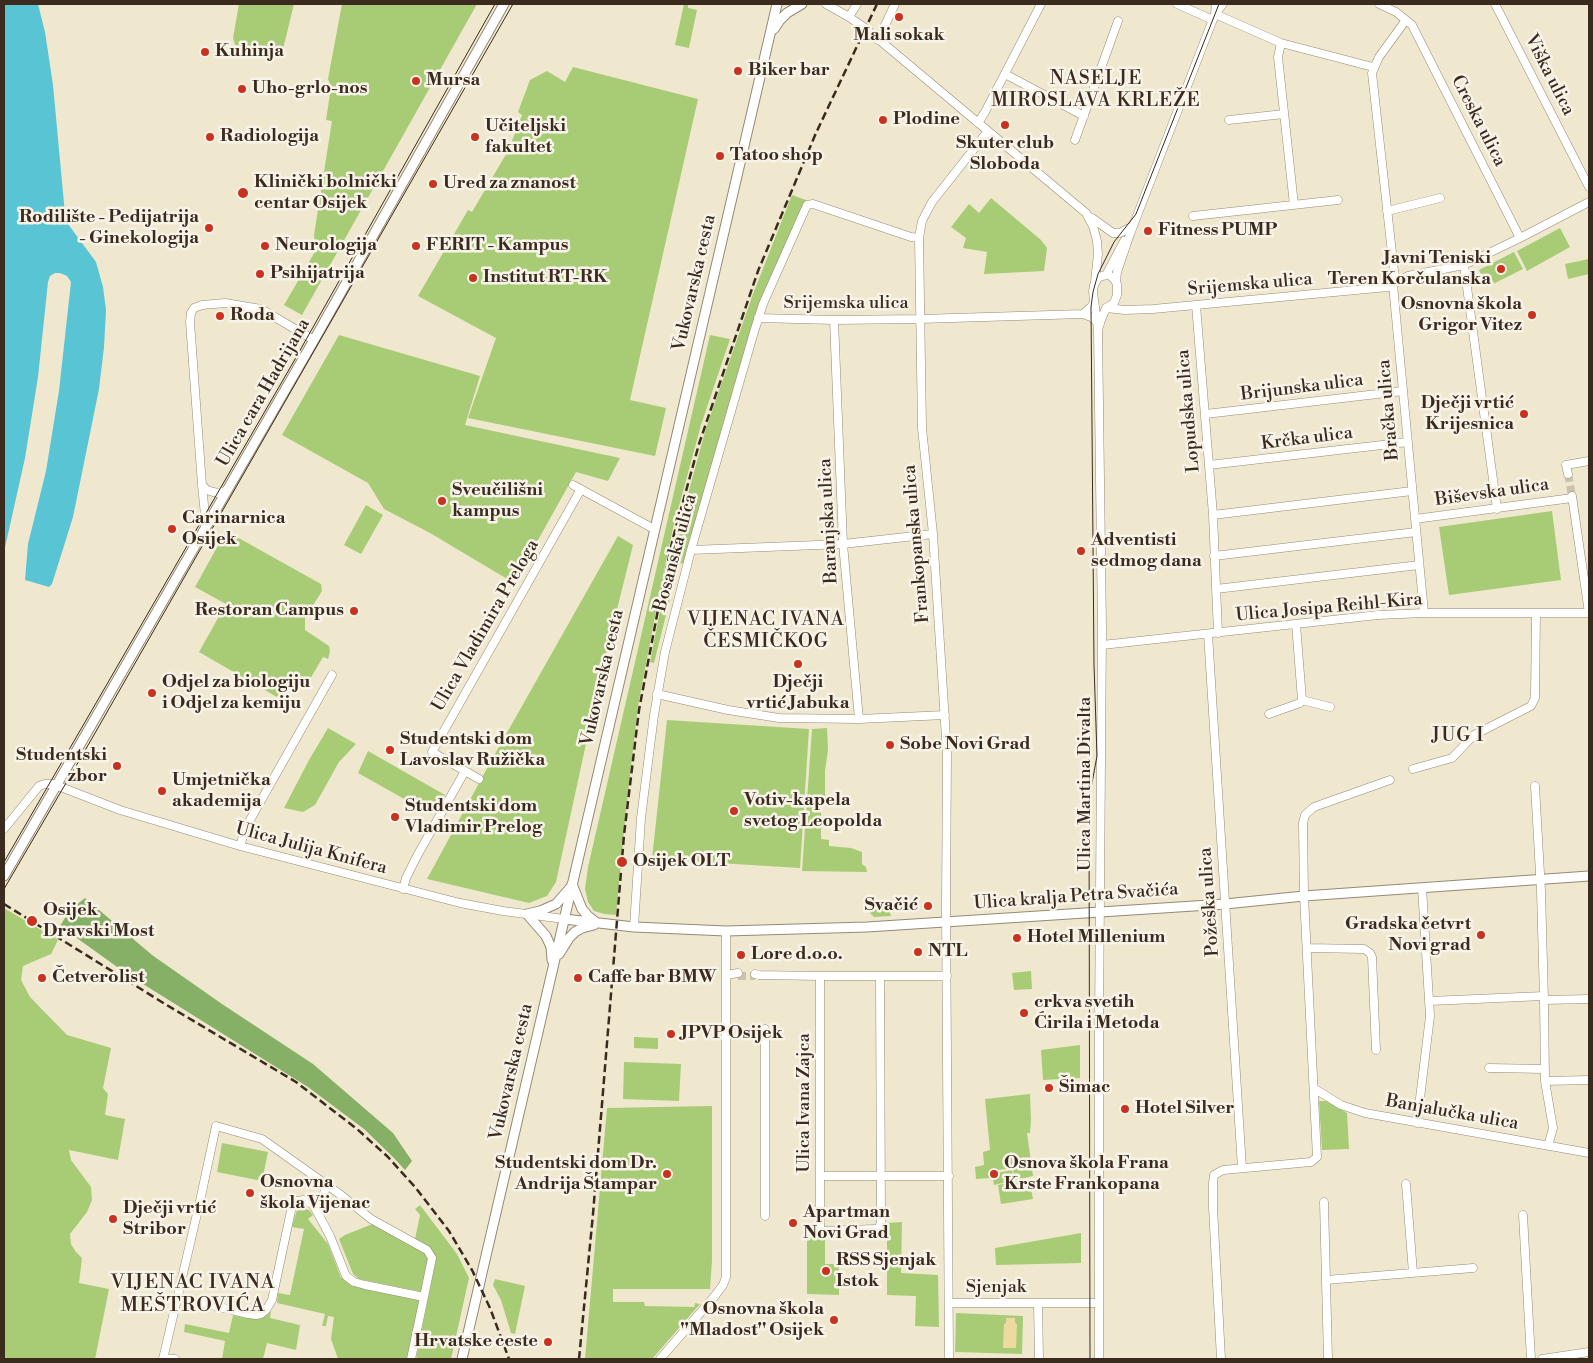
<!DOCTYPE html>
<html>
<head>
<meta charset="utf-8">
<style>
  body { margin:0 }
  #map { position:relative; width:1593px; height:1363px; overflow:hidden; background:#efe8ce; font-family:"Libre Bodoni",serif }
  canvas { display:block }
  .frame { position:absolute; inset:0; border:5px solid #3b2a1e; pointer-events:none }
</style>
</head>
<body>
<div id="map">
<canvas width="1593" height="1363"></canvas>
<div class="frame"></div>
</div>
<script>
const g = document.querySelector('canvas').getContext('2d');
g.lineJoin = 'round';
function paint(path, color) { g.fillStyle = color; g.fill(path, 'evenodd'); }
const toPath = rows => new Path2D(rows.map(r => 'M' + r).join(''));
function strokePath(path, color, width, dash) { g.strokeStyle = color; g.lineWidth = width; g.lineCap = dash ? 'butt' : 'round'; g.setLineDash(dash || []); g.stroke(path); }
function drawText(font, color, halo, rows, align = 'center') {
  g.font = font + ' "Libre Bodoni",serif'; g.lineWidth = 5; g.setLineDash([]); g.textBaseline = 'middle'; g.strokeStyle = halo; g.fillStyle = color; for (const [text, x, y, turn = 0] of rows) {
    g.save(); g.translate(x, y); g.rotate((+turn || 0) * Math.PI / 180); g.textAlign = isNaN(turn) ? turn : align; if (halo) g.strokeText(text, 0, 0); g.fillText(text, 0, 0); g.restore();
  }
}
paint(toPath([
  [239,4,294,4,283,49,278,53,235,45,233,38],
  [342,4,477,4,302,315,284,305,316,250,314,235,332,121,326,120,331,87,328,79],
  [684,4,688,4,688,8,697,10,689,48,675,45],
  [573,67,698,99,630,400,666,408,655,456,468,418,496,338,418,296,468,210,472,212,508,151,522,115,518,112,530,80,547,71,565,82],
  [792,195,806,200,762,298,684,564,679,563,654,663,650,662,661,606,674,546,706,428,753,294],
  [991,198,1041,240,1047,248,1044,271,984,274,987,252,963,248,966,238,951,227,969,204,979,213],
  [1560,228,1570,247,1527,271,1517,251],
  [1514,252,1523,269,1487,287,1479,270],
  [1589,259,1589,274,1568,279,1565,264],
  [339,335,480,376,465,425,620,458,608,481,576,472,514,583,430,533,384,509,368,483,282,435],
  [710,335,730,339,701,425,673,528,659,595,638,706,626,810,616,915,604,914,594,911,588,902,585,889,588,867],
  [366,505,383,515,361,554,344,545],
  [1552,511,1561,580,1449,595,1439,527],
  [226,531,321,584,322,591,305,618,305,630,329,646,330,651,328,659,323,657,306,686,291,676,277,697,199,652,226,604,195,587],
  [618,536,633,545,602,670,556,882,547,896,529,903,427,879,491,761],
  [667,720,809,729,800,868,652,859],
  [328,728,356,744,339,762,315,805,303,812,284,808,309,760],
  [827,728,828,750,825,771,825,796,821,796,821,839,829,840,829,846,851,848,862,852,862,864,866,867,867,872,802,871,812,729],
  [368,751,445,795,431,814,358,773],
  [887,902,891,916,874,917,869,912,869,903],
  [4,908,58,940,51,954,23,966,21,980,30,997,67,1035,111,1048,103,1088,108,1094,105,1115,125,1119,118,1160,69,1150,71,1160,91,1187,92,1200,87,1212,70,1234,71,1244,76,1252,82,1258,79,1283,109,1289,95,1359,4,1359],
  [1031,971,1032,989,1014,990,1012,973],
  [634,1037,658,1038,658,1049,634,1048],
  [1080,1045,1080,1078,1043,1080,1041,1050],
  [624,1062,681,1064,679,1101,623,1099],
  [1030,1094,1031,1121,1030,1133,1027,1133,1033,1176,994,1185,992,1174,1012,1170,1014,1178,1013,1168,990,1171,990,1178,976,1179,975,1167,984,1165,983,1152,990,1150,985,1099],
  [1319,1101,1327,1101,1347,1113,1349,1149,1322,1150],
  [712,1106,712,1261,710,1289,613,1289,613,1302,644,1302,645,1306,694,1307,695,1303,700,1304,652,1359,585,1359,607,1108],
  [222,1143,268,1152,262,1181,217,1172],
  [1029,1179,1033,1199,1001,1204,998,1185],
  [420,1205,457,1254,469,1278,451,1359,416,1359,436,1259,431,1251,415,1239,420,1215,415,1209],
  [302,1208,309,1210,313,1215,308,1219,328,1244,341,1278,345,1277,421,1299,408,1359,338,1359,331,1339,334,1317,328,1316,326,1326,322,1326,325,1314,277,1303,278,1293,290,1295,304,1229,292,1227,297,1210],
  [902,1222,901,1273,938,1275,939,1327,915,1326,916,1296,887,1295,887,1223],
  [375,1223,426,1252,429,1257,423,1292,359,1279,353,1274,339,1239,345,1235],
  [807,1232,825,1232,825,1264,839,1264,839,1295,807,1294],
  [1081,1233,1081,1263,996,1265,995,1248],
  [495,1279,525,1286,515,1334,511,1333,501,1300,493,1285],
  [271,1311,270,1318,300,1325,296,1350,267,1343,263,1359,222,1359,225,1341,184,1332,185,1324,229,1333,233,1315,260,1319,266,1316],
  [956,1313,1023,1316,1022,1354,955,1352]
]), '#a8cc75');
paint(toPath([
  [85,898,152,955,222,1004,313,1064,393,1133,412,1161,405,1170,394,1158,364,1129,308,1087,127,974,60,926,70,910]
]), '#86b066');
paint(toPath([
  [1006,1318,1015,1318,1015,1323,1017,1324,1016,1348,1003,1348,1004,1324,1006,1323]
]), '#eeda9e');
paint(toPath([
  [4,4,38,4,45,32,53,85,65,214,68,224,96,262,103,287,106,310,104,347,99,389,73,517,52,584,49,587,25,580,28,544,46,471,59,391,71,282,67,276,60,273,55,273,50,276,48,282,38,377,25,458,4,552]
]), '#59c4d4');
strokePath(toPath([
  [1568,474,1572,496],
  [738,976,755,976]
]), '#cbc2ab', 8, [8, 4]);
const minor = toPath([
  [826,4,849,17,865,28,1086,213,1093,226,1097,241,1098,254,1095,282],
  [1177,4,1213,20],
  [1379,4,1396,12,1412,25,1520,238],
  [1495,4,1589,187],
  [1215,14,1281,43,1373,67],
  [1215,14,1223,4],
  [849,17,857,4],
  [878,40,895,4],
  [1281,43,1278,57,1294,205],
  [1005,74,1084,116],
  [1229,120,1284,114],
  [978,123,985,112,1041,4],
  [1075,140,1118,21],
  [1387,211,1440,198],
  [1193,216,1338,200],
  [1092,218,1113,233,1120,233,1133,226],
  [1464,265,1497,509],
  [1106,275,1124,241],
  [1116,281,1117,272,1130,234,1215,14,1216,4],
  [1397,282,1394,271,1372,73,1379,57,1406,20],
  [1393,285,1424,613],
  [1094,302,1091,307,1083,314,1091,317,1097,322],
  [1196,305,1213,515,1218,633],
  [1106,308,1125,310,1153,309,1388,287,1408,276,1464,265,1520,238,1589,202],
  [758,318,834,320,920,319,1083,314],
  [834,320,843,544,859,719],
  [1098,330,1101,320,1106,308,1114,303,1117,295,1117,284,1114,279,1109,275,1102,276,1098,278,1094,285,1093,292,1098,330,1102,629,1099,1024,1099,1359],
  [1206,414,1403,391],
  [1209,465,1408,442],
  [1568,474,1566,465,1589,461],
  [202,485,207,490,213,492,218,493,226,491],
  [573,485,654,529],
  [1572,496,1589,613],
  [1213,515,1412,491],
  [1415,519,1572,498],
  [206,525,202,485,190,322,191,313,194,308,202,305,225,303,261,309,314,340],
  [691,550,843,544,933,534],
  [1214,556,1416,532],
  [1216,589,1419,565],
  [1208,634,1242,1168],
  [1102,645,1378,615,1424,613,1589,613],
  [657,694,728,710,779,718,859,719,945,715],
  [1302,700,1330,707],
  [1269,714,1300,703,1302,700,1296,624],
  [1413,769,1452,758,1474,735,1531,706,1535,698,1536,613],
  [479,779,432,752,581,489],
  [1535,786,1541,891,1544,1000,1545,1081,1553,1128,1548,1146],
  [4,829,39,786,45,784,53,784,120,810,240,846,460,903,503,911,564,919],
  [240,846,246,827,332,675],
  [403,889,406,878,417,856,465,771],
  [634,927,641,818,654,715,665,652,691,550,754,332,763,304,807,205,813,204,911,237,919,238],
  [1307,948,1364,949,1370,953,1372,957,1376,1050],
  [755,974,759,975,820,976,947,976],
  [726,975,738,973],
  [820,976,820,1231,875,1229,878,1229,881,1223,880,976],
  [1544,1000,1589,999],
  [1430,1001,1544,996],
  [765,1029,765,1216],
  [1489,1068,1545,1069],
  [1545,1081,1589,1080],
  [1315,1089,1341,1105,1365,1113,1589,1153],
  [1417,1123,1430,1016,1422,888],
  [820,1176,949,1176],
  [1406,1184,1413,1273],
  [1324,1202,1328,1359],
  [319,1215,326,1185],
  [1523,1215,1531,1359],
  [1326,1280,1473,1268],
  [178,1297,248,1314,256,1315,261,1314,266,1310,272,1300,292,1206,297,1201,304,1200,312,1204,315,1208,330,1236,346,1276,354,1282,365,1285,424,1297,411,1359],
  [950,1303,1099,1303],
  [1038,1303,1039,1359],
  [163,1358,175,1359],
  [163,1359,200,1201,216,1126,262,1139,341,1195,371,1219,427,1250,432,1258,424,1297],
  [660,1359,714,1297,723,1285,726,1277,726,931],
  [949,1359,946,907,947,754,933,534,922,428,919,238,922,221,932,202,988,131],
  [1221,1359,1213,1207,1213,1183,1214,1175,1223,1170,1311,1162,1317,1157,1304,896,1303,823,1305,815,1314,807,1390,780],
  [1542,1359,1589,1352]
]);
const major = toPath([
  [774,29,780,20,787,13,802,4],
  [4,876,314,340,504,4],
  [572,884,582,909,588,916,597,923],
  [527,914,546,936,551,947,552,960],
  [527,914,540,911,556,904,570,888],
  [564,919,634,927,726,931,867,927,1225,904,1304,896,1589,876],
  [559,954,569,938,575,932,582,928,594,925],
  [462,1359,777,4]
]);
strokePath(minor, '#958976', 9);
strokePath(major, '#958976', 11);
strokePath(minor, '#fff', 8);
strokePath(major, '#fff', 9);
strokePath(toPath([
  [1090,700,1088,717,1089,799,1090,1359],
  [1089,799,1097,756,1094,665,1091,307,1093,292,1098,274,1114,242,1136,214,1219,4],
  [4,862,294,361,495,4],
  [4,889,83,754,513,4]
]), '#3b2a1e', 1);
strokePath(toPath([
  [4,904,165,1004,296,1082,357,1129,388,1157,415,1187,449,1231,472,1270,490,1308,509,1359],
  [579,1359,593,1214,624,835,639,710,661,594,673,538,699,444,758,271,816,133,877,4]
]), '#3b2a1e', 2.5, [8, 4]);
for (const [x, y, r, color] of [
  [899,17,5,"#c8321e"],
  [205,52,5,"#c8321e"],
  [738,71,5,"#c8321e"],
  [416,81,5,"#c8321e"],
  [242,89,5,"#c8321e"],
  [883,120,5,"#c8321e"],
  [1005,125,5,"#c8321e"],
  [210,137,5,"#c8321e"],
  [475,137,5,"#c8321e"],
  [720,156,5,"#c8321e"],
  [433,184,5,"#c8321e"],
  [243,193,6,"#c8321e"],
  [209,228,5,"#c8321e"],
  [1148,231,5,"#c8321e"],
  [265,246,5,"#c8321e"],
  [416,246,5,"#c8321e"],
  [1501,269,5,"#c8321e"],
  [260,274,5,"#c8321e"],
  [473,278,5,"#c8321e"],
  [1532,315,5,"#c8321e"],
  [220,316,5,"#c8321e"],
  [1524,414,5,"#c8321e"],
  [442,501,5,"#c8321e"],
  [172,529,5,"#c8321e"],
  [1081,551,5,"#c8321e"],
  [354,611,5,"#c8321e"],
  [798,664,5,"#c8321e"],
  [152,693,5,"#c8321e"],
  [890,745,5,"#c8321e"],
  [390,750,5,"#c8321e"],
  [117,766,5,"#c8321e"],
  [162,791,5,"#c8321e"],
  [734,811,5,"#c8321e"],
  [395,817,5,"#c8321e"],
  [622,862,6,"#c8321e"],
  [928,906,5,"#c8321e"],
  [32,921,6,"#c8321e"],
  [1481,935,5,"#c8321e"],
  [1017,938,5,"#c8321e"],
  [918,952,5,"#c8321e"],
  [741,955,5,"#c8321e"],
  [42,978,5,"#c8321e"],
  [578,978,5,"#c8321e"],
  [1024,1013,5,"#c8321e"],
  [671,1034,5,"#c8321e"],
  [1049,1088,5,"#c8321e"],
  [1125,1109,5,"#c8321e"],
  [667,1174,5,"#c8321e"],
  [994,1174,5,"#c8321e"],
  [250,1193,5,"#c8321e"],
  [113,1219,5,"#c8321e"],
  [793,1223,5,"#c8321e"],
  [826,1271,5,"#c8321e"],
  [834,1320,5,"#c8321e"],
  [548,1342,5,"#c8321e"]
]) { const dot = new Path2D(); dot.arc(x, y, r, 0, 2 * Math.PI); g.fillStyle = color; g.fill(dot); strokePath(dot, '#f7f3e8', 2); }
drawText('bold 18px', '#3b2a1e', '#f7f3e8', [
  ["Mali sokak",899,36,"center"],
  ["Kuhinja",215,52],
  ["Biker bar",748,71],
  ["Mursa",426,81],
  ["Uho-grlo-nos",252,89],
  ["Plodine",893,120],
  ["Učiteljski",485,127],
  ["fakultet",485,148],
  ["Radiologija",220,137],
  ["Skuter club",1005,144,"center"],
  ["Sloboda",1005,165,"center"],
  ["Tatoo shop",730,156],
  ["Klinički bolnički",254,183],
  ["centar Osijek",254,204],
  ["Ured za znanost",443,184],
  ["Rodilište - Pedijatrija",199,218,"right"],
  ["- Ginekologija",199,239,"right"],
  ["Fitness PUMP",1158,231],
  ["Neurologija",275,246],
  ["FERIT - Kampus",426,246],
  ["Javni Teniski",1491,259,"right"],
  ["Teren Korčulanska",1491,280,"right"],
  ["Psihijatrija",270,274],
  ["Institut RT-RK",483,278],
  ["Osnovna škola",1522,305,"right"],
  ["Grigor Vitez",1522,326,"right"],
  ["Roda",230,316],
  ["Dječji vrtić",1514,404,"right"],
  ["Krijesnica",1514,425,"right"],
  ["Sveučilišni",452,491],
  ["kampus",452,512],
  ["Carinarnica",182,519],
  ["Osijek",182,540],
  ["Adventisti",1091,541],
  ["sedmog dana",1091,562],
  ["Restoran Campus",344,611,"right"],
  ["Odjel za biologiju",162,683],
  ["i Odjel za kemiju",162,704],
  ["Dječji",798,683,"center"],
  ["vrtić Jabuka",798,704,"center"],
  ["Studentski dom",400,740],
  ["Lavoslav Ružička",400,761],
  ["Sobe Novi Grad",900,745],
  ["Studentski",107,756,"right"],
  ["zbor",107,777,"right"],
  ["Umjetnička",172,781],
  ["akademija",172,802],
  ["Votiv-kapela",744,801],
  ["svetog Leopolda",744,822],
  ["Studentski dom",405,807],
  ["Vladimir Prelog",405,828],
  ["Osijek OLT",633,862],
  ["Svačić",918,906,"right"],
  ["Osijek",43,911],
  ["Dravski Most",43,932],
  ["Gradska četvrt",1471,925,"right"],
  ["Novi grad",1471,946,"right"],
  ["Hotel Millenium",1027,938],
  ["NTL",928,952],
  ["Lore d.o.o.",751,955],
  ["Četverolist",52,978],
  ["Caffe bar BMW",588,978],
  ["crkva svetih",1034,1003],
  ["Ćirila i Metoda",1034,1024],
  ["JPVP Osijek",681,1034],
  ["Šimac",1059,1088],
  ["Hotel Silver",1135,1109],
  ["Studentski dom Dr.",657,1164,"right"],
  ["Andrija Štampar",657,1185,"right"],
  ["Osnova škola Frana",1004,1164],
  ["Krste Frankopana",1004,1185],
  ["Osnovna",260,1183],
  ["škola Vijenac",260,1204],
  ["Dječji vrtić",123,1209],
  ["Stribor",123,1230],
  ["Apartman",803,1213],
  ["Novi Grad",803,1234],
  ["RSS Sjenjak",836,1261],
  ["Istok",836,1282],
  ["Osnovna škola",824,1310,"right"],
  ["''Mladost'' Osijek",824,1331,"right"],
  ["Hrvatske ceste",538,1342,"right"]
], 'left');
drawText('18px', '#3b2a1e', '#f7f3e8', [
  ["Viška ulica",1549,75,63],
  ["Creska ulica",1478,121,63],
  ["Vukovarska cesta",695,283,-77],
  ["Srijemska ulica",1250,285,-5],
  ["Srijemska ulica",846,304],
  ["Brijunska ulica",1302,388,-7],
  ["Ulica cara Hadrijana",264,393,-60],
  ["Bračka ulica",1389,410,-95],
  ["Lopudska ulica",1189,411,-95],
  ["Krčka ulica",1307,439,-7],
  ["Biševska ulica",1492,493,-8],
  ["Baranjska ulica",829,521,-93],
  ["Frankopanska ulica",917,544,-95],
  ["Bosanska ulica",676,553,-75],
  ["Ulica Josipa Reihl-Kira",1329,608,-5],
  ["Ulica Vladimira Preloga",486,626,-60],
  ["Vukovarska cesta",603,678,-77],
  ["Ulica Martina Divalta",1086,784,-90],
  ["Ulica Julija Knifera",311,849,15],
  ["Ulica kralja Petra Svačića",1076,897,-4],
  ["Požeška ulica",1210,902,-94],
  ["Vukovarska cesta",512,1072,-77],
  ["Ulica Ivana Zajca",805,1103,-90],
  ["Banjalučka ulica",1452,1113,10],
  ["Sjenjak",996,1288]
]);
g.letterSpacing = '1px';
drawText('19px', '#3b2a1e', '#f7f3e8', [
  ["NASELJE",1096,79],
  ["MIROSLAVA KRLEŽE",1096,101],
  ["VIJENAC IVANA",766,620],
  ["ČESMIČKOG",766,642],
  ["JUG I",1458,736]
]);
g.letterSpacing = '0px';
g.letterSpacing = '1px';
drawText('20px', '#3b2a1e', '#f7f3e8', [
  ["VIJENAC IVANA",193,1283],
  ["MEŠTROVIĆA",193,1306]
]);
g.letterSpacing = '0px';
</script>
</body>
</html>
